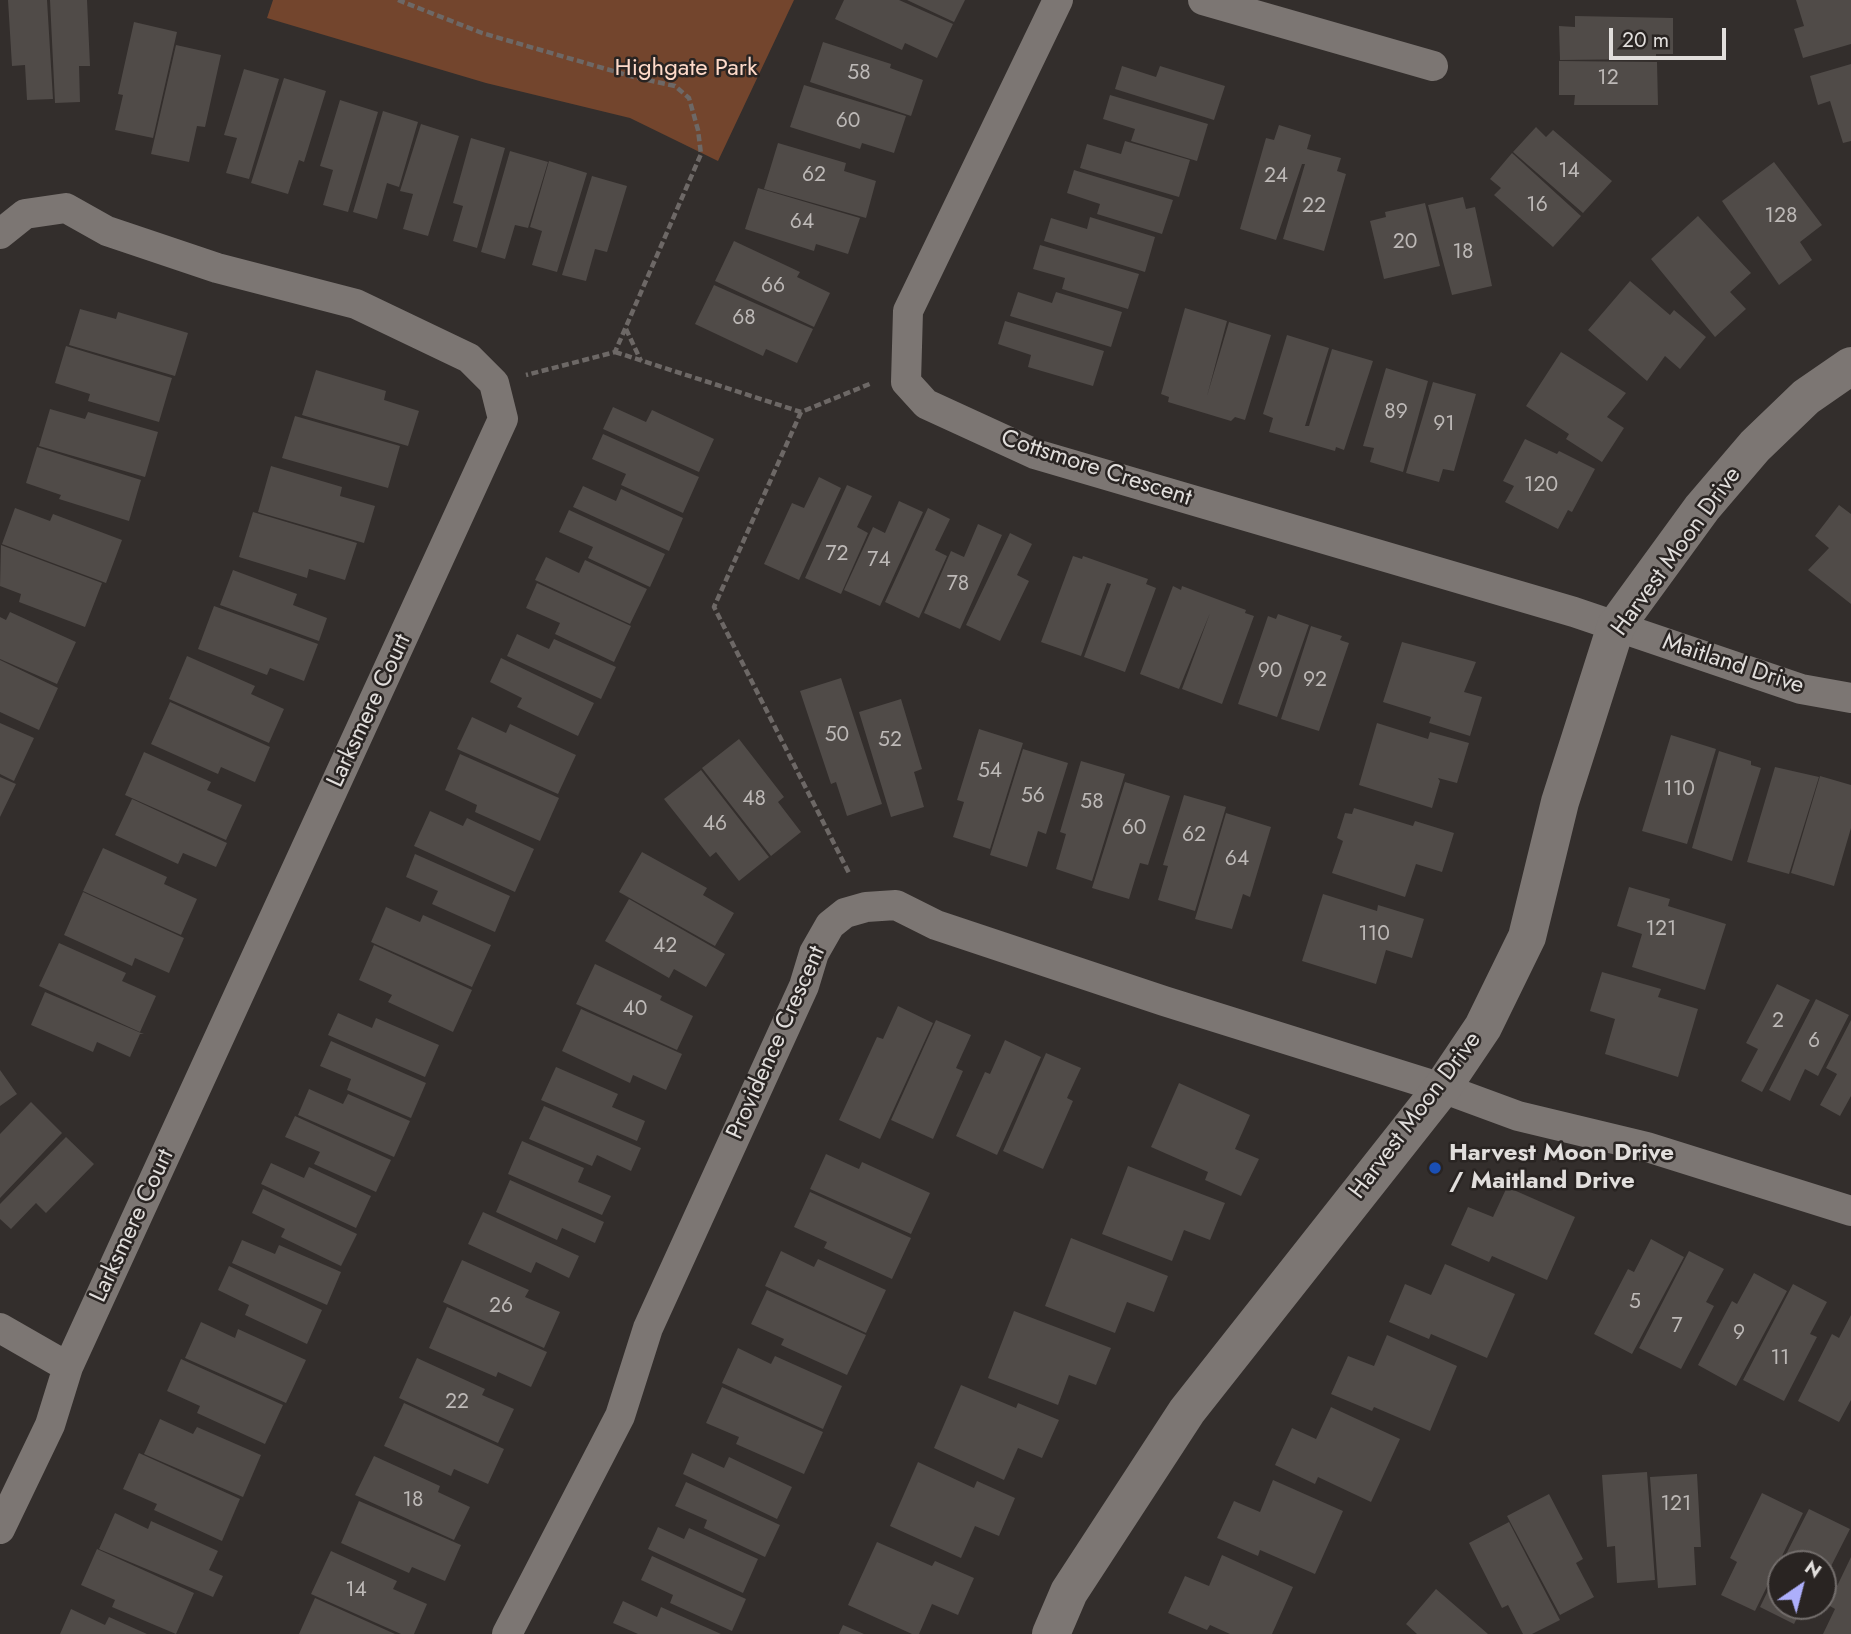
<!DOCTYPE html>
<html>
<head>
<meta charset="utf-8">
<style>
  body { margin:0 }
  #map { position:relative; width:1851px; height:1634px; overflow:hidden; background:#332e2c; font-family:Jost,sans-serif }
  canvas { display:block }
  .north { position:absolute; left:1767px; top:1550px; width:70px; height:70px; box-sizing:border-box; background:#292422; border:2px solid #736e6c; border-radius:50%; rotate:35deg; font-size:19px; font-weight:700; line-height:28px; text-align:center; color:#e1dedc }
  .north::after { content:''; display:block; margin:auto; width:24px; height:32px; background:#adaffb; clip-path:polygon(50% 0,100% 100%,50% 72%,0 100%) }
  .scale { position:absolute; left:1609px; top:28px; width:117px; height:32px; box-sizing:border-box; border:4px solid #e1dedc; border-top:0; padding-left:9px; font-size:21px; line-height:24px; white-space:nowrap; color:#e1dedc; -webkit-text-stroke:5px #292422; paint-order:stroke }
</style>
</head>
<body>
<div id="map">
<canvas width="1851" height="1634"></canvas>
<div class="north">N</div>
<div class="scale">20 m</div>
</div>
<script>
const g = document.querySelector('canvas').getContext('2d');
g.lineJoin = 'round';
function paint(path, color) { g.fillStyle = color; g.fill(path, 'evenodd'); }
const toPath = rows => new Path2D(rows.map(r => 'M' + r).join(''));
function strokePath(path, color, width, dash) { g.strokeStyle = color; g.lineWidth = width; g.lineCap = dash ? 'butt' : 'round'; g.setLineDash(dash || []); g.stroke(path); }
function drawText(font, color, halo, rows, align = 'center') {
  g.font = font + ' Jost,sans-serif'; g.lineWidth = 5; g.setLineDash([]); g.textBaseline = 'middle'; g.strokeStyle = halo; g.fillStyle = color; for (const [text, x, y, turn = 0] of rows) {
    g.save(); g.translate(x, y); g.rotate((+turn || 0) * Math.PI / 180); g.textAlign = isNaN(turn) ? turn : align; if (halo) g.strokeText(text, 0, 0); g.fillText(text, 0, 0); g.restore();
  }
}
paint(toPath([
  [273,0,794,0,718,161,630,118,486,83,267,18]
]), '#73452d');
paint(toPath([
  [8,0,47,0,53,99,27,100,25,65,12,66],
  [50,0,87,0,90,66,79,66,80,102,55,103],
  [844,0,899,0,953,24,937,58,905,43,902,50,835,19],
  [907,0,965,0,954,22],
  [1796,0,1851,0,1851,44,1803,58,1794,29,1804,26],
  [1575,16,1673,18,1673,54,1656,54,1656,59,1560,60,1559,26,1575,27],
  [134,22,177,32,153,138,115,130,123,95,118,94],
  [823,42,891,64,890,68,923,80,911,116,810,82],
  [176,45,221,55,205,127,197,126,189,162,151,154],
  [1559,61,1657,62,1658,105,1574,105,1575,95,1559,95],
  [1851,64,1851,141,1843,143,1830,101,1818,105,1810,76],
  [1122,66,1156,77,1160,66,1225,86,1214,120,1115,89],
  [244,69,279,79,249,179,226,173,237,138,224,135],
  [284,78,326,91,304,162,299,160,288,194,251,183],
  [804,85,906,116,894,153,862,143,860,149,790,127],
  [1110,95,1208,124,1197,161,1131,141,1135,129,1103,119],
  [340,100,378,112,348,212,323,205,333,170,320,166],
  [383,111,418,122,399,187,387,183,377,219,353,212],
  [421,124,459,136,428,236,403,229,413,194,400,191],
  [1279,125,1311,135,1307,149,1341,158,1337,171,1346,174,1324,251,1283,239,1305,164,1302,164,1276,240,1240,229,1266,138,1274,140],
  [1536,127,1546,137,1553,130,1612,181,1583,213,1513,152],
  [471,138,505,148,477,248,453,241,463,206,453,203],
  [1125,141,1190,160,1179,197,1080,168,1087,144,1121,154],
  [778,143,846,163,844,171,876,181,866,218,764,189],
  [510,151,548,162,528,228,515,225,505,259,481,252],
  [1512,153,1581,216,1553,247,1494,195,1501,188,1490,179],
  [549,161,587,173,557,272,532,265,542,231,530,227],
  [1774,162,1822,225,1800,242,1812,260,1779,285,1722,201],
  [1074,170,1173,200,1162,234,1097,214,1100,204,1067,193],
  [592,176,627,186,607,252,595,249,586,281,562,275],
  [758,188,860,218,848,254,816,244,814,251,745,229],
  [1463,197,1466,209,1475,207,1492,286,1452,295,1428,205],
  [1425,203,1440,266,1384,279,1370,221,1386,217,1385,212],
  [1698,216,1751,273,1730,292,1746,309,1715,337,1651,259],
  [1090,217,1155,237,1145,272,1044,241,1051,218,1087,229],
  [734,241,800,272,797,277,830,293,814,327,715,281],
  [1040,245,1139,274,1128,309,1062,289,1065,278,1033,269],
  [1630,281,1670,315,1674,310,1706,337,1680,369,1665,356,1647,381,1588,330],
  [714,285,813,329,797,363,766,349,763,356,695,324],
  [1018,292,1052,303,1056,292,1122,312,1111,347,1010,316],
  [1185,308,1227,321,1207,396,1229,322,1271,335,1245,420,1235,417,1231,421,1168,402,1169,397,1161,394],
  [80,309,116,319,118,312,188,333,175,376,69,345],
  [1005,321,1104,351,1093,386,1028,367,1031,355,998,344],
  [1287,335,1329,348,1305,426,1309,426,1332,349,1373,361,1344,450,1336,447,1335,451,1269,432,1273,418,1263,414],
  [66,346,172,378,159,422,88,401,90,394,55,383],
  [1561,352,1626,393,1607,417,1624,428,1602,462,1566,439,1569,434,1526,406],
  [1386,368,1428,381,1403,472,1370,462,1374,448,1363,446],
  [316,370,386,391,384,400,419,411,408,446,302,415],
  [1433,382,1476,394,1454,471,1443,469,1439,482,1406,473],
  [613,407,646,422,652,410,714,439,699,472,603,429],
  [50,409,85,419,88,412,158,432,145,477,39,446],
  [295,416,400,446,388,488,282,458],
  [603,434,699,477,683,513,621,485,626,474,592,459],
  [1525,439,1557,454,1559,451,1595,469,1572,512,1568,510,1558,529,1505,502,1514,486,1503,481],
  [37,447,141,480,129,521,59,499,61,495,26,483],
  [271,466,342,487,340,496,375,506,364,543,258,512],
  [819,477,841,488,799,580,764,564,792,503,804,508],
  [847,485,872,496,857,527,868,533,841,594,805,578],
  [583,486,616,501,621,489,683,518,669,551,573,507],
  [899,501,923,512,880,606,844,590,873,527,885,533],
  [1839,505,1851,514,1851,604,1808,570,1829,548,1815,536],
  [15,508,50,521,53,514,122,540,106,583,2,544],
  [928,508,950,519,935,550,947,556,919,618,885,602],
  [569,510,665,554,650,587,588,558,593,547,559,532],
  [253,512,357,543,345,580,309,569,307,578,239,557],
  [978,524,1002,535,960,629,924,613,951,551,964,557],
  [1010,533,1032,544,1017,575,1029,581,1000,641,966,625],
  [1,545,102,583,85,627,19,602,21,594,0,586],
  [1073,556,1082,559,1083,556,1148,579,1146,584,1156,588,1125,672,1084,657,1111,584,1107,583,1081,656,1041,642],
  [546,557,579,573,585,560,647,589,630,624,535,580],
  [233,570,297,594,293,605,327,618,319,641,220,605],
  [537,583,631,626,614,662,555,634,560,623,526,608],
  [1173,586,1181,590,1182,586,1246,610,1245,613,1254,616,1222,704,1182,689,1210,613,1179,689,1140,674],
  [214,606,318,644,304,681,270,668,267,675,198,649],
  [10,612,76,642,57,684,0,659,0,617,6,620],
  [1278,614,1309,625,1277,717,1238,704,1268,616,1276,619],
  [1311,626,1342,636,1340,640,1349,643,1319,731,1281,719],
  [517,634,549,649,554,639,616,667,601,699,507,656],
  [1402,642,1476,662,1464,692,1482,697,1470,736,1429,723,1431,717,1383,702],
  [187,656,255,686,251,694,284,709,269,743,169,699],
  [501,658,594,703,578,736,517,707,522,698,490,682],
  [0,660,58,688,39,730,0,712],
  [841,678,882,804,847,816,836,782,831,784,800,691],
  [901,699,922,769,914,772,924,807,891,817,859,712],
  [170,702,270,747,255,782,221,767,218,774,151,744],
  [472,717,506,733,510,724,576,755,558,794,457,749],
  [0,723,34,738,14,781,0,774],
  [1377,723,1428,739,1430,732,1469,743,1457,783,1438,778,1440,781,1432,808,1359,785],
  [979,729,1023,743,990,849,953,837,964,802,957,800],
  [1671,735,1716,749,1687,844,1642,831],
  [739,739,784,797,778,802,801,832,771,856,702,768],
  [1023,749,1068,763,1046,834,1038,831,1027,867,990,855],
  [1719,751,1751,761,1751,765,1761,768,1732,861,1692,848],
  [144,752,211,782,207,790,242,805,226,840,125,795],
  [460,754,559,798,540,841,475,812,477,805,445,790],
  [1081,761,1125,774,1092,881,1056,869,1066,834,1060,832],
  [1775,767,1819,777,1789,874,1747,862],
  [701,770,769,857,739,881,716,852,710,857,664,799],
  [1820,776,1851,785,1851,828,1834,886,1791,873],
  [0,777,16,784,0,817],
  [1125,782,1170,796,1148,865,1140,863,1129,899,1092,888],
  [1184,795,1226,807,1195,911,1158,900,1168,866,1163,865],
  [132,799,227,843,216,867,183,853,178,864,115,835],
  [1354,808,1413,826,1415,821,1454,833,1442,872,1416,864,1405,897,1332,873,1343,841,1337,838,1345,813,1352,814],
  [430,811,463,826,467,818,534,849,515,892,414,846],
  [1226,813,1271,827,1250,897,1243,894,1232,929,1195,919],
  [103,848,167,877,164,884,197,899,181,935,83,891],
  [642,852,707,888,703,895,734,913,715,946,619,892],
  [415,854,510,896,495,932,432,904,438,891,406,877],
  [1629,887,1670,899,1668,906,1726,924,1705,990,1632,967,1642,934,1617,926],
  [83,892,184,938,169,973,135,958,132,966,64,935],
  [1323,894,1377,911,1378,905,1424,919,1412,958,1386,950,1376,984,1302,961],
  [629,899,725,954,706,987,674,969,669,978,605,941],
  [386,907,420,922,423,915,491,945,472,987,371,942],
  [59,943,126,973,122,981,156,996,140,1032,39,986],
  [374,945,472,990,453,1032,388,1002,392,995,359,980],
  [595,964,662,996,660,1000,693,1016,677,1050,576,1004],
  [1602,972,1661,989,1658,997,1698,1009,1678,1077,1605,1054,1615,1019,1590,1011],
  [1777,984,1810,1000,1762,1092,1741,1081,1758,1049,1746,1043],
  [45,992,141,1033,144,1034,140,1034,130,1057,97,1042,93,1052,31,1025],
  [1816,999,1849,1015,1818,1076,1805,1069,1790,1101,1769,1090],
  [898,1006,933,1023,880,1139,839,1120,877,1037,883,1039],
  [581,1009,682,1054,666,1090,633,1075,630,1083,562,1051],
  [338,1013,372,1028,376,1018,439,1045,425,1077,328,1035],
  [936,1020,971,1035,956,1068,963,1071,933,1139,891,1120],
  [1851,1020,1851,1096,1840,1116,1820,1105,1837,1074,1826,1068],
  [1005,1040,1041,1057,997,1155,956,1136,985,1072,990,1074],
  [331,1041,426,1083,411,1118,347,1090,351,1079,320,1066],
  [1046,1053,1081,1068,1067,1098,1073,1101,1043,1169,1003,1151],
  [556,1067,618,1094,612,1107,645,1121,637,1141,541,1100],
  [0,1070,17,1094,0,1106],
  [1179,1083,1250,1115,1235,1149,1259,1159,1241,1196,1205,1180,1208,1172,1151,1147],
  [309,1089,343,1104,348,1094,410,1121,394,1157,298,1115],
  [31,1102,62,1133,0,1198,0,1134],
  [544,1106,641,1148,631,1171,597,1155,592,1166,529,1139],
  [295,1116,391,1160,376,1192,314,1164,320,1152,285,1137],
  [66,1137,94,1164,46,1213,36,1203,11,1229,0,1219,0,1204],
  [522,1141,584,1168,578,1182,611,1196,602,1215,508,1174],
  [826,1154,859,1169,862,1162,930,1193,911,1234,810,1189],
  [271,1163,304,1178,309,1167,371,1196,356,1228,261,1184],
  [1128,1166,1225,1203,1210,1240,1184,1230,1172,1261,1102,1234],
  [510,1180,604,1222,595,1243,562,1228,557,1240,496,1212],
  [1507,1187,1575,1217,1547,1280,1492,1256,1489,1262,1451,1245,1468,1207,1493,1217],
  [263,1189,357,1234,341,1266,281,1237,285,1229,252,1213],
  [810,1192,911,1238,892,1279,824,1248,827,1242,794,1227],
  [483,1212,579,1256,569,1278,536,1262,531,1273,468,1244],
  [1071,1238,1168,1276,1154,1312,1127,1302,1115,1333,1045,1306],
  [1651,1239,1684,1257,1632,1354,1594,1334,1628,1269,1634,1272],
  [242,1240,275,1254,279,1245,341,1272,327,1305,232,1263],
  [781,1251,814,1267,818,1259,886,1290,866,1333,765,1286],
  [1689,1251,1724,1269,1706,1302,1714,1306,1681,1369,1639,1348],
  [462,1260,529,1290,525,1297,560,1312,544,1348,443,1302],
  [1445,1264,1515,1294,1487,1358,1431,1334,1429,1339,1389,1322,1405,1284,1431,1295],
  [229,1266,322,1310,307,1344,245,1315,249,1305,218,1290],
  [1754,1273,1787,1291,1736,1386,1698,1365,1732,1301,1737,1304],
  [1793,1284,1827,1302,1810,1334,1817,1337,1784,1401,1743,1380],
  [767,1290,866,1335,847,1375,781,1345,784,1339,751,1324],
  [447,1307,547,1352,531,1387,498,1372,496,1377,429,1348],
  [1014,1311,1111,1348,1096,1385,1069,1375,1058,1405,988,1378],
  [1851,1315,1851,1400,1839,1422,1798,1401,1832,1334,1839,1338],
  [201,1322,235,1338,238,1329,306,1360,286,1403,185,1358],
  [1387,1335,1457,1366,1430,1431,1374,1407,1372,1411,1331,1394,1348,1356,1374,1366],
  [738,1348,771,1364,775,1356,842,1386,823,1429,722,1383],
  [417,1358,485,1389,482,1395,514,1409,498,1443,399,1398],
  [181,1359,283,1405,265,1444,197,1413,200,1406,167,1391],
  [961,1385,1016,1408,1018,1403,1059,1420,1042,1458,1018,1448,1004,1480,934,1448],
  [722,1387,823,1432,804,1474,736,1444,739,1437,706,1423],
  [404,1403,504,1449,488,1484,454,1469,451,1476,384,1446],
  [1331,1407,1400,1439,1371,1502,1318,1477,1315,1484,1275,1465,1292,1428,1316,1439],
  [160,1419,193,1434,197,1427,261,1455,243,1497,144,1454],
  [139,1453,240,1499,222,1541,154,1510,157,1504,123,1489],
  [692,1453,724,1468,729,1457,792,1487,777,1519,683,1474],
  [374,1456,440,1486,438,1492,470,1507,454,1540,355,1495],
  [918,1462,974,1488,977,1481,1015,1498,999,1536,975,1526,961,1558,890,1526],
  [1647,1472,1655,1580,1617,1583,1615,1546,1607,1547,1602,1475],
  [1697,1474,1701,1547,1694,1547,1696,1585,1658,1588,1650,1477],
  [1273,1480,1343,1511,1315,1574,1260,1550,1258,1556,1217,1538,1234,1501,1260,1512],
  [686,1482,780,1525,765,1557,704,1528,707,1520,675,1506],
  [1762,1493,1803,1513,1755,1611,1721,1595,1737,1562,1730,1558],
  [1549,1494,1583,1559,1576,1563,1594,1597,1560,1615,1507,1516],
  [359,1501,461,1545,445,1581,412,1567,409,1573,341,1543],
  [1809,1509,1850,1529,1823,1582,1823,1564,1781,1564],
  [115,1513,148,1529,151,1521,218,1551,209,1570,223,1576,213,1597,99,1549],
  [1509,1522,1560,1620,1532,1634,1523,1634,1508,1605,1502,1608,1469,1543],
  [658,1527,684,1539,689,1528,758,1559,743,1593,648,1549],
  [877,1542,932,1566,935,1561,974,1578,958,1615,932,1604,919,1634,912,1634,848,1605],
  [97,1549,194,1593,176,1634,112,1607,115,1600,81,1585],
  [331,1551,397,1581,393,1589,427,1604,414,1634,401,1634,311,1594],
  [1222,1555,1293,1587,1272,1634,1230,1634,1210,1625,1207,1630,1168,1613,1185,1576,1209,1586],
  [652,1556,746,1599,732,1631,670,1603,673,1595,641,1580],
  [1851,1557,1851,1634,1823,1634,1835,1609,1828,1605],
  [1781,1564,1781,1606,1803,1606,1794,1624,1760,1607],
  [1436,1589,1488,1634,1417,1634,1406,1624],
  [315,1598,395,1634,299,1634],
  [623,1601,657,1617,661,1607,721,1634,638,1634,613,1623],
  [71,1609,105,1625,109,1617,147,1634,60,1634],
  [843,1625,864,1634,839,1634]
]), '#504b48');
strokePath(toPath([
  [398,0,482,33,634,77,675,86,689,98,698,130,701,154,615,352,526,375],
  [626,329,641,361],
  [615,352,801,412,872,383],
  [801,412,714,607,850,875]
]), '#6d6866', 4.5, [7, 3.5]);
strokePath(toPath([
  [1058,0,908,311,906,382,926,404,1035,454,1574,612,1801,689,1851,698],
  [1203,0,1433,66],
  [0,234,25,214,66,208,107,231,217,268,356,304,469,358,494,383,503,419,68,1367,50,1425,0,1529],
  [0,1328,68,1367],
  [507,1634,620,1416,648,1328,804,986,814,953,830,925,845,913,866,907,896,905,936,925,1164,1001,1442,1088,1518,1116,1647,1147,1851,1211]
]), '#7c7673', 30);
strokePath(toPath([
  [1051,1634,1069,1592,1187,1411,1442,1088,1483,1027,1527,937,1560,802,1616,626,1702,508,1755,446,1806,397,1851,366]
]), '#7c7673', 38);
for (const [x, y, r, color] of [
  [1435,1168,7,"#1a4fb4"]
]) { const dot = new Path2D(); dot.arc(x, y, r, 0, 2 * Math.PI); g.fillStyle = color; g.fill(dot); strokePath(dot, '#292422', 2.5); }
drawText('21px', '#bdb9b7', null, [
  ["58",859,74],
  ["12",1608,79],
  ["60",848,122],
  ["14",1569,172],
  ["62",814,176],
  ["24",1276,177],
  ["16",1537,206],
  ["22",1314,207],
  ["128",1781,217],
  ["64",802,223],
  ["20",1405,243],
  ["18",1463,253],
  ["66",773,287],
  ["68",744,319],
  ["89",1396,413],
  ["91",1444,425],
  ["120",1541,486],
  ["72",837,555],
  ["74",879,561],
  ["78",958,585],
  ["90",1270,672],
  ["92",1315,681],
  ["50",837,736],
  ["52",890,741],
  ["54",990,772],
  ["110",1679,790],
  ["56",1033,797],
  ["48",754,800],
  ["58",1092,803],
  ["46",715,825],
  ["60",1134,829],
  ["62",1194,836],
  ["64",1237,860],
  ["121",1661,930],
  ["110",1374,935],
  ["42",665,947],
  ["40",635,1010],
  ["2",1778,1022],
  ["6",1814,1042],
  ["5",1635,1303],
  ["26",501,1307],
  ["7",1677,1327],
  ["9",1739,1334],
  ["11",1780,1359],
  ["22",457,1403],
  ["18",413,1501],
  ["121",1676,1505],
  ["14",356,1591]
]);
drawText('24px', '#fedac9', '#292422', [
  ["Highgate Park",686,69]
]);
drawText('24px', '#e1dedc', '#292422', [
  ["Cottsmore Crescent",1096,469,18],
  ["Harvest Moon Drive",1677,552,-54],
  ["Maitland Drive",1733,665,18],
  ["Larksmere Court",370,711,-65],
  ["Providence Crescent",777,1043,-66],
  ["Harvest Moon Drive",1416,1116,-53],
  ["Larksmere Court",133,1226,-65]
]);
drawText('bold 24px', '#e1dedc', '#292422', [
  ["Harvest Moon Drive",1449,1154],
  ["/ Maitland Drive",1449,1182]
], 'left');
</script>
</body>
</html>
